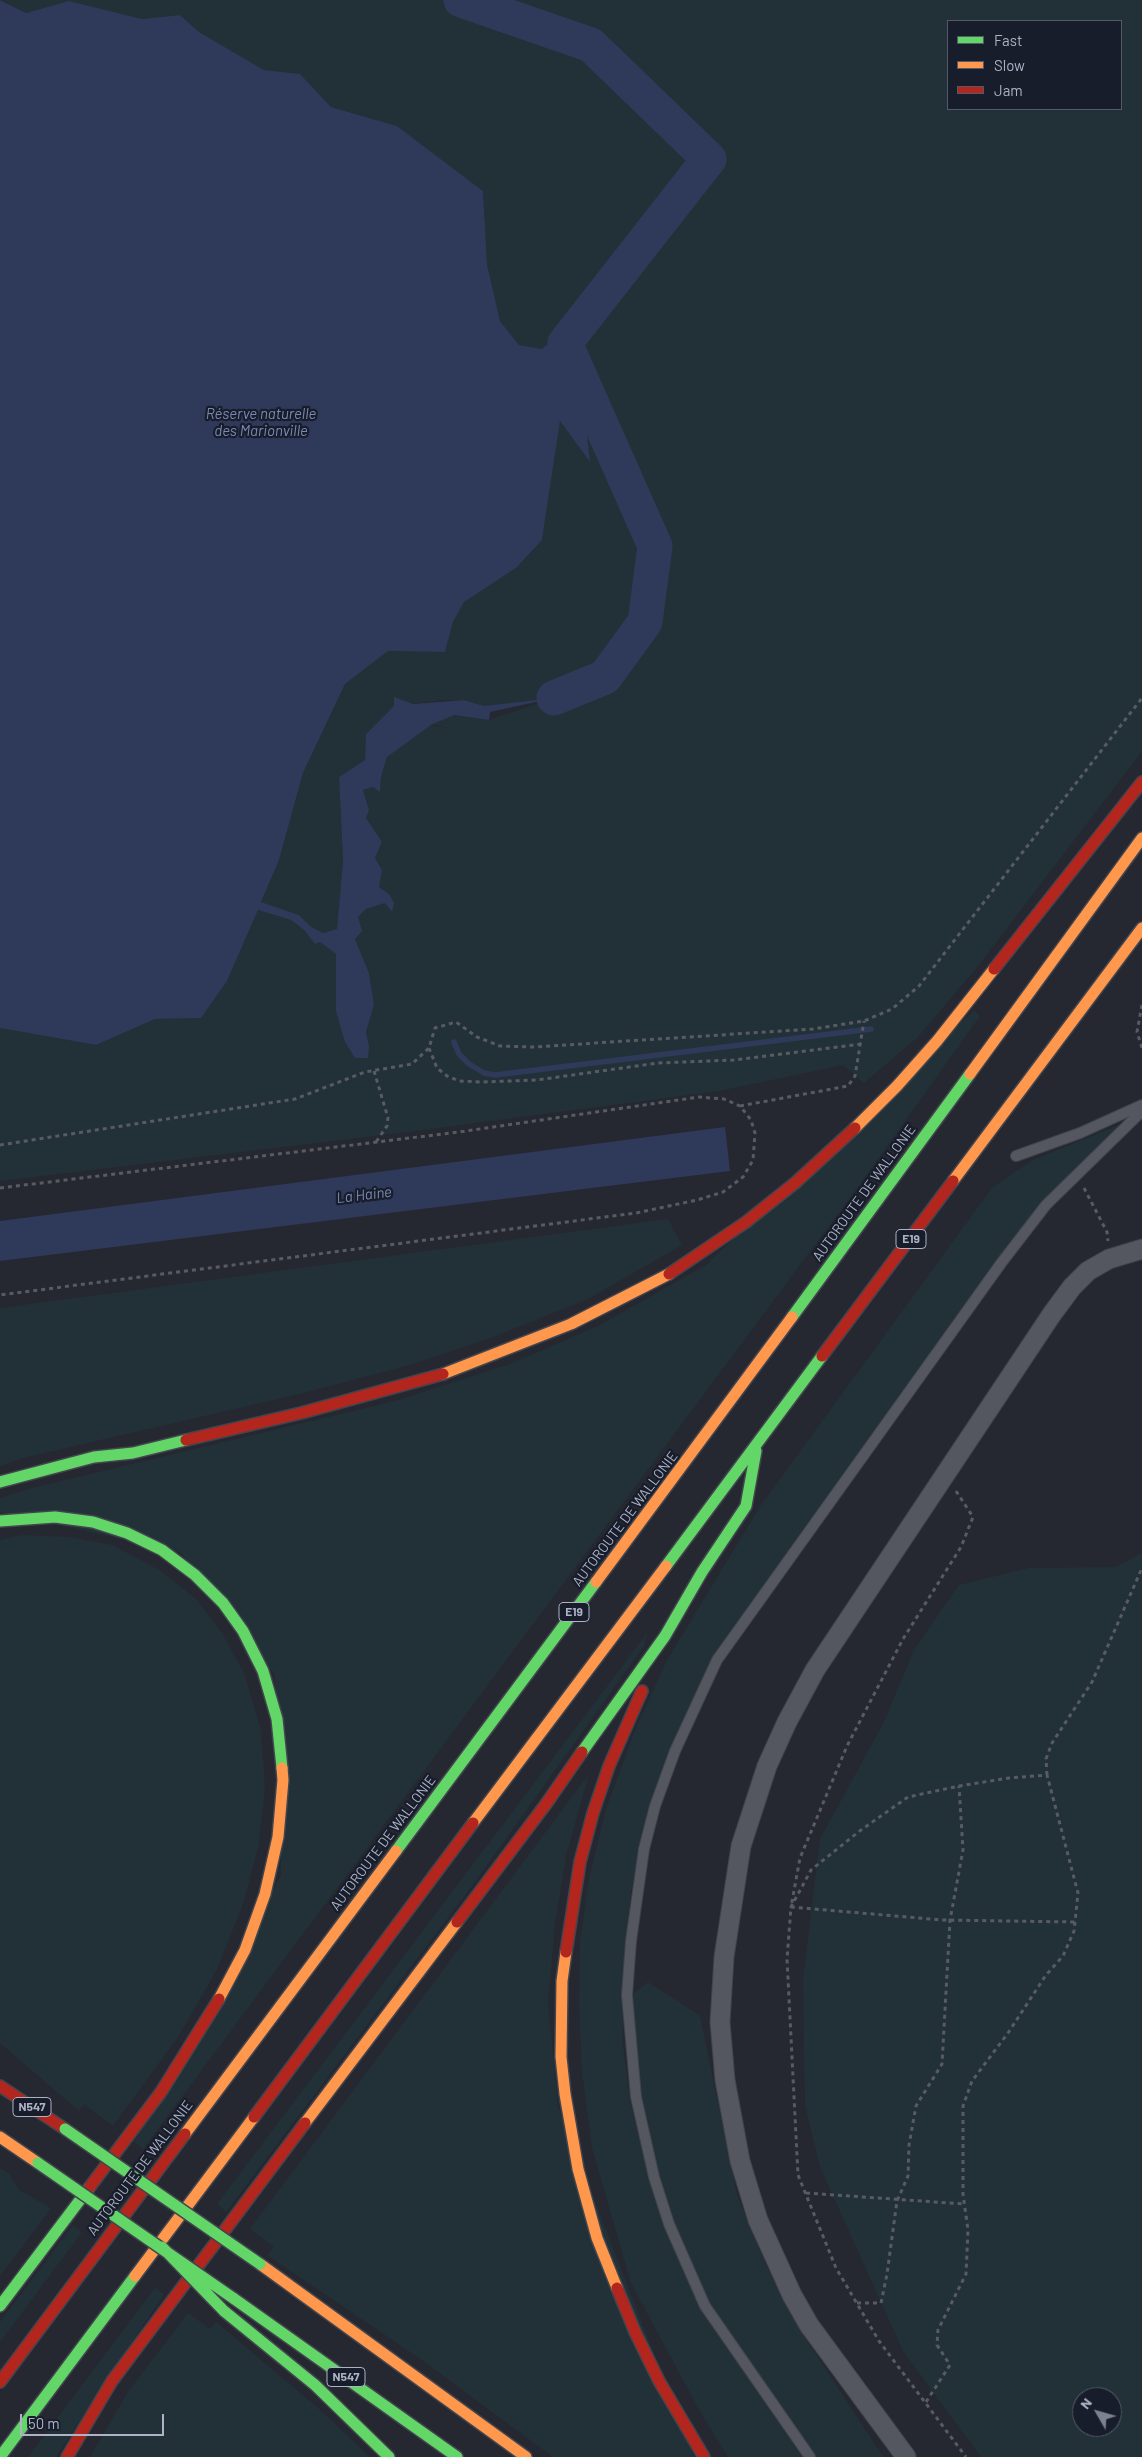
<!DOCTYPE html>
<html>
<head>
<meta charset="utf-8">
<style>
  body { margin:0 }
  #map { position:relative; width:1142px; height:2457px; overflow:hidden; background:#252831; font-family:Barlow,sans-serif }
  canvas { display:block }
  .legend { position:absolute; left:947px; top:20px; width:175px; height:90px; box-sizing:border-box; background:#181d2c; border:1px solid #545969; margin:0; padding:6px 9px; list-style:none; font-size:15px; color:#adb2c5 }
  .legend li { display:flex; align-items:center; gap:10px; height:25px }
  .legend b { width:25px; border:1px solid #545969 }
  .north { position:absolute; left:1072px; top:2387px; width:50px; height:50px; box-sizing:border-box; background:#181d2c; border:1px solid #545969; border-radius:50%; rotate:308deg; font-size:14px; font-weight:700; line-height:20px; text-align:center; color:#adb2c5 }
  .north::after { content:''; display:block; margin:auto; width:18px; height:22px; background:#7d8291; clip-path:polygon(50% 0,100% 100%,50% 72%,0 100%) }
  .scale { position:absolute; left:20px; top:2414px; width:144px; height:22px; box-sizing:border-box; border:2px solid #adb2c5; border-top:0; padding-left:6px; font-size:15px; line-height:18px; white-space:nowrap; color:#adb2c5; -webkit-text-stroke:4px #181d2c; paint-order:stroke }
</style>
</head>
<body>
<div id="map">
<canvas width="1142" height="2457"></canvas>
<ul class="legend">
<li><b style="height:6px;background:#63d668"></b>Fast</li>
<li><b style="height:6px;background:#ff974d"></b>Slow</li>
<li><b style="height:6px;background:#b3261e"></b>Jam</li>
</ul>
<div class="north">N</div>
<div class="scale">50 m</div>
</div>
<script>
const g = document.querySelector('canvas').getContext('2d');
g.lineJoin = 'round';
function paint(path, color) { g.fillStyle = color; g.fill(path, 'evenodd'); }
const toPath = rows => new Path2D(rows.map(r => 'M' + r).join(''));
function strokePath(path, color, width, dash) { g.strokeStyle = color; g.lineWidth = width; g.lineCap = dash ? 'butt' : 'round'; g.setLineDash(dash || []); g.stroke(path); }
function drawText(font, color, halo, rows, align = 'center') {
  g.font = font + ' Barlow,sans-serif'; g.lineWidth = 4.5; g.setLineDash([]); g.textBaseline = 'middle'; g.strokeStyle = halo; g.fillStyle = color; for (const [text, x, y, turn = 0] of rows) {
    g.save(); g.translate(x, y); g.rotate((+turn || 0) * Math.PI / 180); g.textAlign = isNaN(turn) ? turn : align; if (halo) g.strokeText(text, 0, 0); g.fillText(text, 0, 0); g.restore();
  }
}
paint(toPath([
  [2,0,1142,0,1142,751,978,966,918,1037,864,1083,843,1065,719,1091,407,1132,0,1181,0,1028,96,1045,155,1019,201,1018,227,981,258,910,291,920,304,930,315,943,320,942,336,954,336,1011,369,1046,366,1032,374,1005,369,973,355,939,358,917,366,909,385,903,392,912,389,894,379,887,382,870,375,858,382,842,366,818,369,809,363,790,373,787,380,791,381,777,387,757,397,749,407,723,458,729,431,725,454,715,489,720,551,699,484,706,464,700,443,700,395,706,366,734,365,760,339,777,343,861,339,914,337,930,323,933,310,926,299,915,261,902,279,860,303,773,345,684,388,651,445,652,453,622,464,602,516,568,542,540,560,420,589,460,582,381,560,333,542,349,519,345,500,321,487,264,483,191,397,126,331,107,300,74,264,70,199,32,180,15,142,19,69,1,26,13],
  [948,21,1121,21,1121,109,948,109],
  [974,1010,980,1016,863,1180,143,2149,134,2142,281,1876,275,1675,180,1552,0,1512,0,1498,32,1488,395,1401,510,1364,598,1326,706,1265],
  [1121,1124,1043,1202,711,1664,667,1757,644,1829,631,1891,622,1979,623,2045,630,2101,644,2155,633,1994,648,1982,700,2016,737,2195,766,2265,799,2328,883,2457,728,2457,698,2408,631,2283,592,2148,582,2071,579,2006,580,1942,589,1878,606,1809,635,1730,666,1662,761,1505,992,1188,1031,1161],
  [668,1219,682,1245,588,1299,493,1337,410,1365,299,1394,27,1457,0,1466,0,1308],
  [22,1535,70,1537,112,1545,161,1571,196,1599,222,1633,244,1673,261,1730,265,1789,258,1848,242,1907,216,1971,178,2037,113,2126,84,2104,79,2111,0,2043,0,1540],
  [1142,1553,1142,2457,981,2457,903,2351,820,2167,805,2105,803,1980,820,1839,884,1722,914,1650,959,1585,1029,1568,1116,1567],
  [1082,2397,1112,2397,1112,2427,1082,2427],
  [648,1632,644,1646,472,1886,226,2212,217,2204],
  [589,1774,567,1852,555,1922,548,2003,558,2106,694,2457,553,2457,419,2358,267,2255,274,2247,250,2229],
  [0,2168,9,2174,19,2190,51,2208,0,2276],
  [73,2225,82,2232,0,2342,0,2322],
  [155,2288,164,2294,56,2457,28,2457],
  [188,2313,210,2329,216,2322,317,2407,370,2457,90,2457,128,2392]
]), '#223137');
paint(toPath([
  [0,0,26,13,69,1,142,19,180,15,199,32,264,70,300,74,331,107,397,126,483,191,487,264,500,321,519,345,542,349,560,333,581,379,590,462,560,421,542,540,516,568,464,602,453,622,445,652,388,651,345,684,303,773,279,860,261,902,299,915,310,926,323,933,337,929,343,861,339,777,365,760,366,734,394,706,394,697,413,704,464,700,484,706,554,698,490,712,489,720,454,715,431,725,387,757,381,777,380,792,373,787,363,790,369,810,366,818,382,842,375,858,382,870,379,887,389,894,394,903,392,912,385,903,366,909,358,917,362,931,355,939,369,973,374,1005,366,1032,369,1046,368,1058,355,1058,345,1042,336,1011,336,954,320,942,315,944,304,930,291,920,258,910,227,981,201,1018,155,1019,96,1045,0,1028],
  [725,1127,730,1171,0,1261,0,1221]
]), '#2f3959');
strokePath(toPath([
  [454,1042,459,1054,469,1064,484,1073,495,1075,871,1029]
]), '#2f3959', 5.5);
strokePath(toPath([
  [461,0,591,45,709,159,565,343,655,546,645,622,605,677,554,698]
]), '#2f3959', 35);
const lane = toPath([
  [1016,1156,1080,1133,1142,1105],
  [810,2457,705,2306,669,2224,654,2177,636,2097,627,1995,631,1941,644,1849,655,1806,675,1751,717,1660,1002,1262,1046,1205,1142,1111]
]);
const street = toPath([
  [906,2457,809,2325,792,2295,758,2220,740,2161,725,2080,720,2022,724,1957,741,1846,767,1766,787,1722,815,1670,1052,1314,1072,1287,1088,1271,1109,1259,1142,1249]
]);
const fast = toPath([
  [792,1317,970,1074],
  [0,1482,94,1457,133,1453,186,1440],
  [0,1521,55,1517,93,1522,127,1533,162,1550,195,1575,223,1603,243,1631,263,1671,277,1719,282,1768],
  [666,1566,822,1356],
  [582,1752,665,1636,702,1572,746,1506,756,1451],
  [396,1851,596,1582],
  [233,2298,457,2457],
  [0,2306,89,2188],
  [224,2311,315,2385,389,2457],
  [0,2457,135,2276]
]);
const slow = toPath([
  [970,1074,1142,838],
  [855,1128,897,1086,937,1041,994,969],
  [953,1181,1142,928],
  [443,1374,571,1324,669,1274],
  [596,1582,792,1317],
  [473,1823,666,1566],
  [566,1952,562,1981,561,2057,565,2094,578,2169,597,2238,617,2288],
  [219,1999,245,1950,265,1894,278,1837,283,1780,282,1768],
  [305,2123,457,1922],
  [185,2134,396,1851],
  [0,2137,38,2163],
  [260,2264,526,2457],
  [135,2276,254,2117]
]);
const jam = toPath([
  [994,969,1142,782],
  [669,1274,746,1222,795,1183,855,1128],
  [822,1356,953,1181],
  [186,1440,301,1413,443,1374],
  [457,1922,546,1804,582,1752],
  [566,1952,580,1862,593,1813,609,1766,642,1691],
  [0,2086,65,2129],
  [254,2117,473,1823],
  [89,2188,161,2092,219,1999],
  [617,2288,635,2332,659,2381,704,2457],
  [0,2382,185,2134],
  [67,2457,112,2381,305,2123]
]);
strokePath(lane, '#41434b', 12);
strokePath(street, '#41434b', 21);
strokePath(fast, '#42454e', 14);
strokePath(slow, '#42454e', 14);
strokePath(jam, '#42454e', 14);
strokePath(toPath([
  [1142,1005,1137,1032,1142,1048],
  [429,1048,437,1068,447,1076,459,1081,482,1082,537,1080,658,1063,734,1060,861,1044],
  [374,1071,388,1118,387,1126,376,1142],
  [740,1106,848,1086,855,1076,864,1021],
  [0,1145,295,1099,365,1072,412,1064,429,1048,435,1028,456,1022,477,1037,500,1046,534,1047,813,1029,864,1021,892,1009,919,986,1142,698],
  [0,1188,459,1132,699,1097,724,1099,740,1106,751,1120,755,1133,753,1160,743,1177,723,1192,697,1200,636,1213,0,1295],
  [1084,1188,1107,1232,1108,1241],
  [956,1491,973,1517,961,1547,903,1639,847,1746,800,1858,791,1907,942,1920,1075,1922],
  [1047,1775,1046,1759,1052,1743,1092,1682,1142,1568],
  [806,2193,964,2204],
  [857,2303,881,2303,887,2274,897,2201,908,2176,909,2145,916,2106,942,2064,950,1920,963,1850,959,1786],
  [926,2402,950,2365,937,2345,938,2330,966,2274,968,2230,963,2194,963,2106,972,2081,1008,2033,1046,1975,1063,1956,1074,1931,1078,1893,1047,1775,1009,1778,959,1786,908,1797,861,1830,811,1870,791,1907,787,1959,798,2175,836,2268,879,2341,966,2457]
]), '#585b64', 3, [4, 4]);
strokePath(lane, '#545760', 10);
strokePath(street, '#545760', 19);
strokePath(fast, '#63d668', 11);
strokePath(slow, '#ff974d', 11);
strokePath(jam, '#b3261e', 11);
const fastBridge = toPath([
  [65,2129,260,2264],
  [38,2163,233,2298],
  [162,2247,224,2311]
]);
strokePath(fastBridge, '#42454e', 14, []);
strokePath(fastBridge, '#63d668', 11);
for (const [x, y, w] of [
  [911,1239,30],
  [574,1612,30],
  [32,2107,38],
  [346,2377,38]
]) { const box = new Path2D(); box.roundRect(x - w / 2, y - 9.5, w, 19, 4); g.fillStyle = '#181d2c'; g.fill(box); strokePath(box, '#adb2c5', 1); }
drawText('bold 12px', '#adb2c5', null, [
  ["E19",911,1239],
  ["E19",574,1612],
  ["N547",32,2107],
  ["N547",346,2377]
]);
drawText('14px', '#adb2c5', '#181d2c', [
  ["AUTOROUTE DE WALLONIE",864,1193,-54],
  ["AUTOROUTE DE WALLONIE",625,1519,-53],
  ["AUTOROUTE DE WALLONIE",383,1843,-53],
  ["AUTOROUTE DE WALLONIE",140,2168,-53]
]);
drawText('italic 15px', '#7b8ab2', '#181d2c', [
  ["Réserve naturelle",261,414],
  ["des Marionville",261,431],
  ["La Haine",364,1195,-7]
]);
</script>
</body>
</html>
